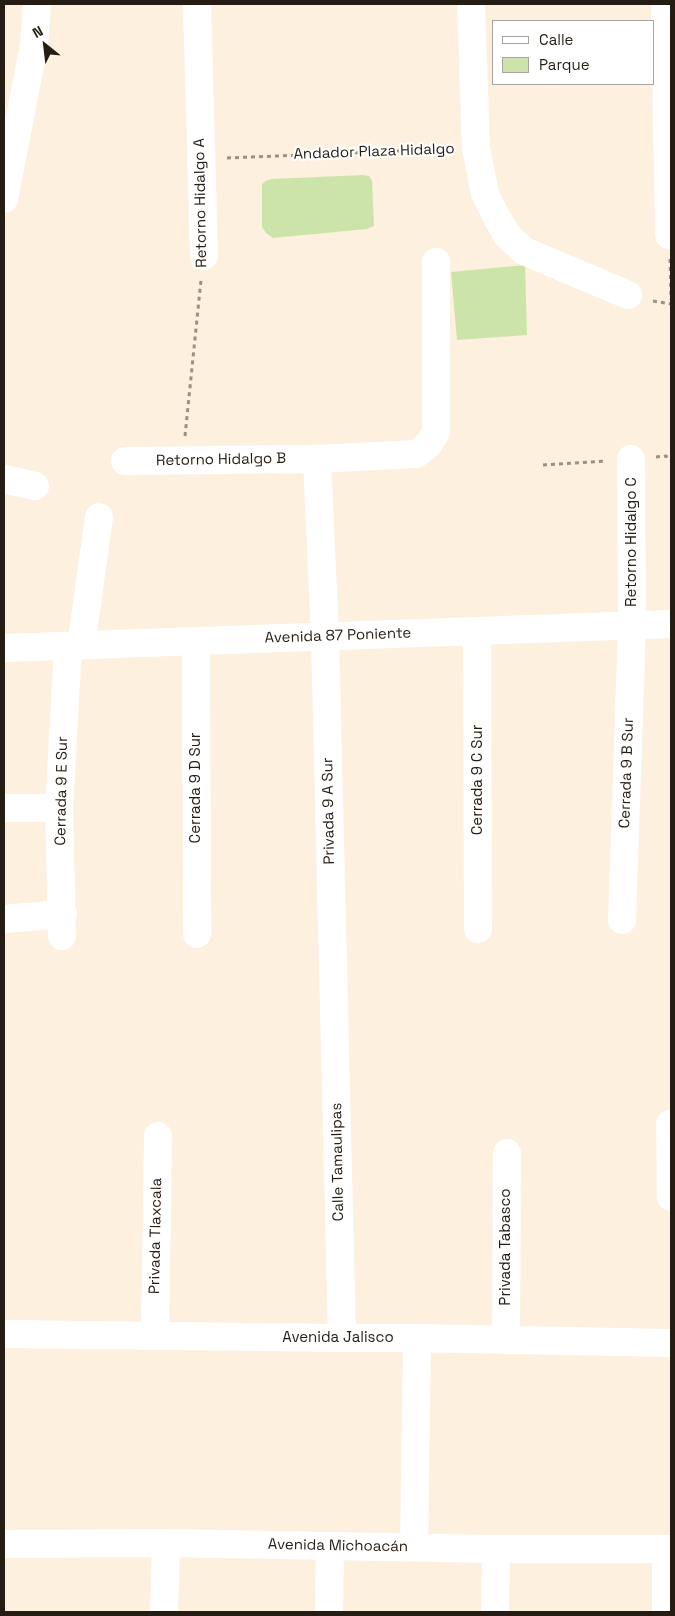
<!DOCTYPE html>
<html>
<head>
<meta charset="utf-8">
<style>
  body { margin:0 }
  #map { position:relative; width:675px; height:1616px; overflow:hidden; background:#fdf0de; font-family:"Space Grotesk",sans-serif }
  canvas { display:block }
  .frame { position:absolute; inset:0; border:5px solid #251d13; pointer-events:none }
  .legend { position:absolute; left:492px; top:20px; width:162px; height:65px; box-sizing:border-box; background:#fff; border:1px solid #a8a5a1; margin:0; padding:6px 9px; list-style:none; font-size:15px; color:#251d13 }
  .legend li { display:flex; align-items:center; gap:10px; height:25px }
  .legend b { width:25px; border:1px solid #a8a5a1 }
  .north { position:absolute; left:20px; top:20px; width:50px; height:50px; -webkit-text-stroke:4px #fff; paint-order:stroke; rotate:331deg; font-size:14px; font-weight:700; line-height:20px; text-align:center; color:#251d13 }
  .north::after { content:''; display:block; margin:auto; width:18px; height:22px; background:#251d13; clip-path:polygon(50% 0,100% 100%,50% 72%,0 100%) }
</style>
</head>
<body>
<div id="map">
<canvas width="675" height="1616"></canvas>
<div class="frame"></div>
<ul class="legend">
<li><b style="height:6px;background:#fff"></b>Calle</li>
<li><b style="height:14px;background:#cce4aa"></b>Parque</li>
</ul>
<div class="north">N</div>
</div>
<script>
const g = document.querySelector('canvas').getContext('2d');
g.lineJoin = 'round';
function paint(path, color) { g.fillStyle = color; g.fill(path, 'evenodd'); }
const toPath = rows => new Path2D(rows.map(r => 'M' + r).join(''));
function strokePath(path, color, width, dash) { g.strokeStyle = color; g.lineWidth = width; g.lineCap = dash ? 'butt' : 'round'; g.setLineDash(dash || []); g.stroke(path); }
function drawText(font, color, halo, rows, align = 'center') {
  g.font = font + ' "Space Grotesk",sans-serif'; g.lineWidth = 4.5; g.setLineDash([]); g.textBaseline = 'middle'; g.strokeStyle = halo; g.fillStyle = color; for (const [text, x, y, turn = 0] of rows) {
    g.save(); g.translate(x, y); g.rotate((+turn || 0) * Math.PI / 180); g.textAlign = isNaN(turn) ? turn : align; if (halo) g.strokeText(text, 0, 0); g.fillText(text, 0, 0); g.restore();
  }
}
paint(toPath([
  [363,175,369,176,372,181,374,226,367,229,273,238,266,233,262,227,262,184,266,181,272,179],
  [525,265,527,335,457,340,451,272]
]), '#cce4aa');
strokePath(toPath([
  [227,158,450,149],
  [670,259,671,300],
  [653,301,671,304],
  [185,436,201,280],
  [656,457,666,456,671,460],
  [543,465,605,461]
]), '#9b9182', 3, [4, 4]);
strokePath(toPath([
  [197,4,204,256],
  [471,4,476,148,485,194,496,216,507,235,524,251,628,295],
  [665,4,669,235],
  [317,459,325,637,342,1338],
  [125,461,317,459,416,454,428,445,436,432,436,262],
  [4,479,35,486],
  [477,631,478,929],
  [196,641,197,934],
  [81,646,99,517],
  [4,648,671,624],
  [4,808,59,808],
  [4,919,63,914],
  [622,920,632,625,631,459],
  [62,936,59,808,68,646],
  [670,1124,671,1197],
  [4,1334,342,1338,417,1338,671,1343],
  [155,1335,158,1136],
  [506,1340,507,1153],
  [4,1544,166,1543,496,1549,671,1549],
  [414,1547,417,1338],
  [164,1612,166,1543],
  [329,1612,330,1547],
  [495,1612,496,1549],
  [666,1612,666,1549]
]), '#fff', 28);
strokePath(toPath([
  [4,199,34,45,37,4]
]), '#fff', 28);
drawText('15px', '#251d13', '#fff', [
  ["Andador Plaza Hidalgo",374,152,-2],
  ["Retorno Hidalgo A",201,203,-91],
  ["Retorno Hidalgo B",221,460,-1],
  ["Retorno Hidalgo C",632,542,-90],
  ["Avenida 87 Poniente",338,636,-2],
  ["Cerrada 9 B Sur",627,773,-88],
  ["Cerrada 9 C Sur",478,780,-90],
  ["Cerrada 9 D Sur",196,788,-90],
  ["Cerrada 9 E Sur",62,791,-89],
  ["Privada 9 A Sur",329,811,-91],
  ["Calle Tamaulipas",338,1162,-91],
  ["Privada Tlaxcala",156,1236,-89],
  ["Privada Tabasco",506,1247,-90],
  ["Avenida Jalisco",338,1338],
  ["Avenida Michoacán",338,1546,1]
]);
</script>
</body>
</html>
